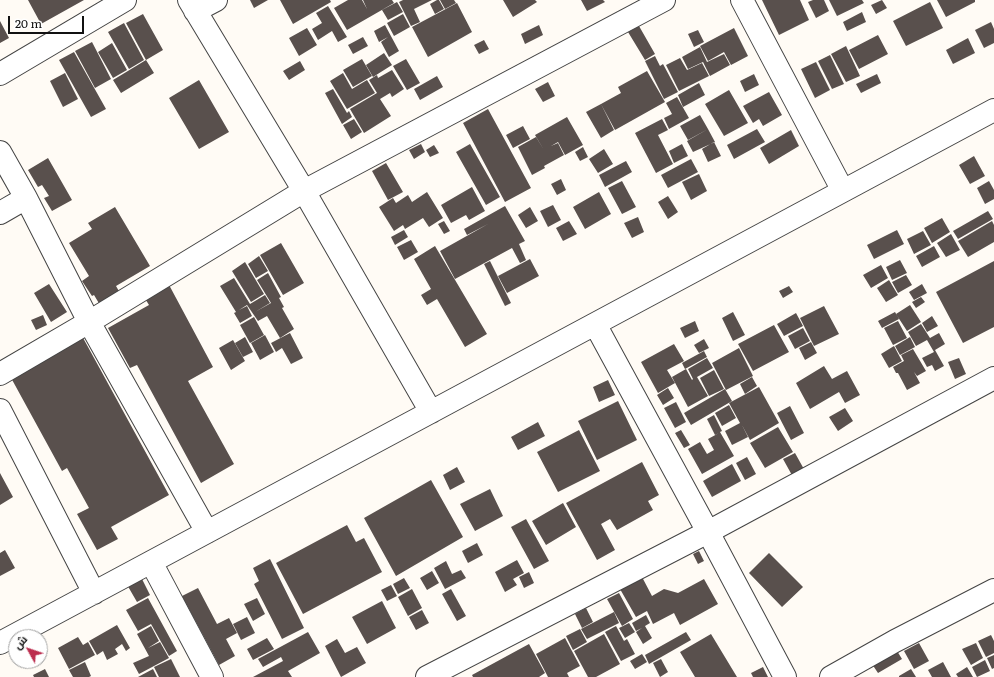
<!DOCTYPE html>
<html>
<head>
<meta charset="utf-8">
<style>
  body { margin:0 }
  #map { position:relative; width:994px; height:677px; overflow:hidden; background:#fffbf5; font-family:Literata,Cairo,serif }
  canvas { display:block }
  .north { position:absolute; left:8px; top:629px; width:40px; height:40px; box-sizing:border-box; background:#fff; border:1px solid #a0a0a0; border-radius:50%; rotate:310deg; font-size:11px; font-weight:700; line-height:16px; text-align:center; color:#111 }
  .north::after { content:''; display:block; margin:auto; width:14px; height:18px; background:#bc2d4e; clip-path:polygon(50% 0,100% 100%,50% 72%,0 100%) }
  .scale { position:absolute; left:8px; top:16px; width:76px; height:18px; box-sizing:border-box; border:2px solid #111; border-top:0; padding-left:5px; font-size:12px; line-height:14px; white-space:nowrap; color:#111; -webkit-text-stroke:3px #fff; paint-order:stroke }
</style>
</head>
<body>
<div id="map">
<canvas width="994" height="677"></canvas>
<div class="north">ش</div>
<div class="scale">20 m</div>
</div>
<script>
const g = document.querySelector('canvas').getContext('2d');
g.lineJoin = 'round';
function paint(path, color) { g.fillStyle = color; g.fill(path, 'evenodd'); }
const toPath = rows => new Path2D(rows.map(r => 'M' + r).join(''));
function strokePath(path, color, width, dash) { g.strokeStyle = color; g.lineWidth = width; g.lineCap = dash ? 'butt' : 'round'; g.setLineDash(dash || []); g.stroke(path); }
paint(toPath([
  [28,0,84,0,41,24],
  [250,0,268,0,254,8],
  [280,0,330,0,331,2,293,24],
  [348,0,362,0,367,9,363,0,392,0,394,3,347,30,334,8],
  [403,0,432,0,414,9,420,22,411,26,399,2],
  [437,0,439,0,444,9,435,14,430,4],
  [440,0,454,0,456,3,445,9],
  [503,0,535,0,537,2,513,17],
  [581,0,603,0,605,2,587,11],
  [762,0,800,0,809,20,779,35],
  [813,0,824,0,829,11,816,18,808,2],
  [829,0,862,0,864,3,837,16],
  [882,0,887,8,876,14,871,5],
  [937,0,975,0,975,2,946,17],
  [397,2,403,12,388,20,382,10],
  [930,2,943,28,906,46,893,21],
  [457,3,472,32,428,57,412,27],
  [328,6,347,37,338,42,332,31,318,40,312,29,322,23,316,13],
  [862,12,866,22,847,31,843,22],
  [143,14,163,50,146,60,126,23],
  [403,14,410,27,394,36,387,23],
  [0,21,9,38,0,43],
  [991,22,994,29,994,43,984,48,975,30],
  [124,23,144,60,129,69,108,32],
  [385,25,399,51,389,57,381,42,388,37,379,42,374,31],
  [539,25,543,35,525,44,521,34],
  [639,26,655,54,645,60,628,32],
  [307,28,317,45,299,56,289,38],
  [734,28,748,56,731,65,724,52,708,61,700,46],
  [698,30,704,42,694,47,688,34],
  [878,35,888,54,859,69,849,50],
  [363,37,368,46,353,54,348,45],
  [968,38,975,53,953,64,946,50],
  [484,40,489,49,479,54,474,45],
  [92,42,111,79,95,88,75,51],
  [112,43,127,70,113,78,98,52],
  [846,46,860,76,846,82,831,54],
  [700,47,707,62,724,54,730,65,710,76,703,62,688,69,682,57],
  [74,52,106,109,91,117,59,60],
  [384,53,392,65,373,77,366,65],
  [830,55,844,84,832,89,818,61],
  [655,56,660,66,663,64,678,92,664,99,645,61],
  [680,58,687,70,702,63,709,76,679,91,666,65],
  [362,59,372,76,353,87,343,70],
  [406,59,420,83,407,90,393,66],
  [146,60,154,73,121,93,113,80],
  [300,61,305,70,289,80,283,71],
  [816,62,830,90,815,98,801,69],
  [392,70,404,89,392,97,390,93,380,99,391,116,364,133,350,109,377,93,369,80,377,75,378,78],
  [647,71,665,102,615,130,601,104,621,93,618,87],
  [65,73,78,99,63,107,50,81],
  [343,73,352,89,367,80,375,93,347,109,330,81],
  [754,74,759,85,745,92,740,81],
  [877,74,881,83,861,93,856,84],
  [437,76,443,87,420,100,414,89],
  [199,80,229,132,199,149,169,98],
  [548,82,555,96,543,102,535,89],
  [699,83,705,95,683,107,678,95],
  [333,89,347,113,349,111,352,117,342,124,325,93],
  [729,90,748,123,724,136,705,104],
  [769,92,782,115,763,126,759,119,753,123,743,106],
  [677,97,689,118,669,129,664,118,672,114,666,103],
  [601,104,614,130,601,138,586,112],
  [488,109,531,188,505,202,463,123],
  [700,115,708,129,688,140,680,126],
  [567,117,583,145,565,155,558,142,551,146,558,143,564,155,544,166,545,168,532,175,518,147,536,137,544,150,535,135],
  [354,119,362,132,351,139,343,125],
  [662,119,668,130,658,135,673,164,656,173,635,133],
  [523,126,530,139,513,148,506,135],
  [708,129,715,142,693,152,687,141],
  [757,129,765,142,734,159,727,145],
  [791,130,799,146,769,164,760,148],
  [714,142,721,156,708,162,702,149],
  [421,144,425,152,414,159,409,150],
  [470,144,500,197,486,205,456,152],
  [682,144,688,156,674,163,669,151],
  [434,145,439,153,430,157,426,150],
  [583,147,588,157,580,161,575,152],
  [604,149,613,164,598,173,589,159],
  [974,156,985,176,970,184,959,165],
  [48,158,72,200,52,211,44,198,49,196,42,185,38,187,28,170],
  [691,159,698,172,668,188,661,175],
  [626,161,632,172,605,187,599,175],
  [386,163,403,192,388,200,372,171],
  [699,174,707,191,691,200,682,182],
  [561,179,566,190,557,195,551,184],
  [622,181,636,207,622,214,608,188],
  [989,181,994,190,994,199,985,204,977,188],
  [472,187,485,211,469,220,466,215,451,223,441,205],
  [427,192,443,218,429,227,423,218,405,229,403,225,394,231,379,207,393,198,396,203,408,195,412,202],
  [599,192,611,214,585,229,573,207],
  [668,196,678,212,668,219,658,202],
  [553,205,561,220,548,227,540,211],
  [505,206,525,241,519,244,526,260,520,263,512,248,455,279,440,251,488,224,467,235,464,229],
  [115,207,150,266,116,286,120,293,100,305,94,295,92,296,82,281,89,276,69,243,92,229,88,223],
  [530,207,538,221,526,228,518,215],
  [988,211,993,219,958,239,953,231],
  [638,217,644,232,632,238,624,223],
  [942,218,950,232,932,243,924,228],
  [444,221,450,231,444,234,438,224],
  [569,221,577,234,563,241,556,228],
  [992,221,994,225,994,242,968,257,958,241],
  [404,230,408,237,395,245,391,237],
  [897,230,904,244,874,259,867,245],
  [923,231,931,245,914,254,907,239],
  [951,234,960,250,946,257,937,243],
  [411,240,418,252,404,260,397,247],
  [281,243,304,283,283,295,260,255],
  [435,246,487,334,465,347,437,299,427,305,421,295,431,289,414,259],
  [934,246,940,257,922,267,916,256],
  [259,256,268,271,256,278,248,264],
  [530,259,539,276,507,293,498,276],
  [900,260,907,273,892,280,886,267],
  [490,261,511,303,505,306,484,264],
  [994,261,994,327,963,343,936,292],
  [245,262,264,294,251,302,232,271],
  [881,265,888,278,871,288,863,275],
  [268,273,281,297,279,298,284,307,282,308,294,329,280,338,267,316,258,321,247,305,239,310,247,306,252,316,240,323,234,313,236,312,220,286,234,278,250,304,265,295,270,303,255,312,271,303,257,280],
  [906,275,912,285,898,293,892,282],
  [889,280,898,295,886,302,877,288],
  [168,283,213,367,188,381,234,464,201,483,137,365,130,368,108,328,149,305,144,297],
  [49,284,67,312,51,322,34,293],
  [922,284,927,293,914,300,909,292],
  [789,286,793,292,783,298,779,291],
  [921,297,925,302,916,308,912,302],
  [910,305,921,322,907,331,896,314],
  [824,306,839,334,814,346,800,318],
  [733,312,745,335,733,341,722,318],
  [895,312,899,319,882,328,878,321],
  [796,313,803,326,784,336,777,324],
  [43,315,47,325,36,330,31,320],
  [932,316,938,326,927,332,922,323],
  [254,317,264,335,250,343,240,325],
  [695,321,699,331,685,338,680,328],
  [898,321,907,338,893,345,884,328],
  [921,324,930,338,939,333,945,344,935,350,944,366,935,371,932,365,927,367,922,358,934,352,927,340,916,346,908,332],
  [774,325,789,352,753,371,738,344],
  [803,328,810,341,795,349,788,336],
  [290,333,303,358,291,364,282,348,276,352,271,343],
  [265,335,274,352,260,360,251,343],
  [82,336,169,495,111,527,118,539,97,550,77,514,89,508,67,468,62,471,10,376],
  [245,337,253,352,243,357,235,343],
  [910,337,915,347,900,355,895,346],
  [704,339,709,348,699,353,694,345],
  [233,340,245,361,231,370,219,348],
  [811,342,817,353,805,360,799,348],
  [674,344,684,361,667,370,675,383,658,393,641,362],
  [894,346,902,361,889,368,881,354],
  [739,348,753,376,726,390,712,363],
  [913,349,926,371,917,376,914,372,920,383,907,390,898,373,896,373,893,367,904,361,901,355],
  [704,351,707,357,685,369,682,363],
  [707,358,713,368,697,377,708,396,688,407,672,377,686,369,692,380,693,379,688,369],
  [959,358,966,374,955,379,948,362],
  [824,366,832,379,847,371,860,395,845,403,839,392,810,409,796,383],
  [714,370,724,389,709,396,700,378],
  [752,377,757,386,745,394,740,384],
  [608,380,615,395,599,402,593,387],
  [759,387,779,423,750,440,742,425,748,437,732,445,725,431,740,423,729,403],
  [668,388,674,398,663,405,657,395],
  [725,389,732,401,691,425,684,413],
  [618,401,637,440,597,460,578,421],
  [676,402,686,422,675,428,664,408],
  [729,405,736,418,722,426,715,413],
  [790,406,804,433,791,440,777,413],
  [845,408,853,421,838,431,829,417],
  [714,415,722,431,720,432,734,456,702,474,688,449,700,442,707,454,714,450,708,439,719,433,715,435,707,419],
  [538,422,545,436,518,450,511,437],
  [778,427,793,452,765,468,750,443],
  [579,430,600,471,558,492,537,452],
  [681,430,690,445,684,448,675,433],
  [795,453,805,471,793,477,783,459],
  [747,457,756,474,745,480,736,463],
  [642,462,659,495,648,501,653,510,617,530,610,519,601,524,615,550,597,560,566,503],
  [732,464,741,481,712,497,703,481],
  [457,467,465,482,450,490,443,475],
  [0,473,13,497,0,505],
  [431,480,463,537,396,576,364,518],
  [490,489,503,516,475,531,460,504],
  [563,503,576,527,546,545,532,521],
  [526,519,549,561,534,569,511,527],
  [347,525,356,542,364,538,382,572,303,614,276,563],
  [477,543,483,555,468,563,462,551],
  [5,550,15,568,0,576,0,553],
  [699,551,704,561,698,564,693,554],
  [769,553,803,587,782,607,749,573],
  [270,559,304,628,282,639,254,584,259,581,253,568],
  [517,560,524,573,513,579,517,585,505,592,495,572],
  [446,561,452,574,461,570,466,578,445,589,434,568],
  [432,571,439,583,427,590,420,578],
  [529,572,534,583,524,588,519,577],
  [140,575,150,595,137,602,126,583],
  [642,577,652,596,664,589,678,593,704,579,718,604,680,625,674,613,653,624,647,611,636,617,620,589],
  [404,578,410,588,398,594,393,584],
  [391,585,397,596,387,601,381,590],
  [198,588,217,624,229,618,237,633,226,639,235,656,219,665,182,596],
  [412,589,422,608,408,616,398,597],
  [451,589,466,616,457,621,442,594],
  [619,593,633,619,622,626,607,599],
  [148,598,177,651,169,656,151,624,138,631,126,610],
  [257,598,265,614,253,621,244,604],
  [382,601,396,628,367,644,352,617],
  [586,608,593,622,582,628,575,614],
  [422,610,429,623,416,630,409,617],
  [614,612,619,623,587,639,581,629],
  [646,615,650,623,645,626,652,638,643,644,636,632,642,628,636,631,632,623],
  [247,617,255,633,241,640,233,624],
  [629,623,635,632,625,638,619,628],
  [117,625,130,648,126,651,122,644,115,649,118,654,107,660,103,651,97,655,89,641],
  [151,626,159,641,148,648,160,642,169,658,139,674,133,663,149,656,137,634],
  [616,626,624,641,627,639,635,654,621,661,605,632],
  [580,629,587,642,573,650,566,636],
  [308,632,320,653,288,671,292,677,253,677,283,661,281,657,263,667,258,659],
  [686,632,691,640,649,664,645,655],
  [604,634,620,664,596,677,588,677,574,651],
  [711,634,737,677,695,677,680,652],
  [991,635,994,641,994,653,986,657,978,641],
  [78,637,83,645,88,642,95,655,69,669,58,648],
  [267,638,274,649,253,660,247,649],
  [565,638,580,666,567,673,569,677,548,677,536,654],
  [337,639,345,653,357,647,366,663,341,677,325,646],
  [919,643,929,661,914,669,904,651],
  [976,643,983,658,971,665,962,649],
  [529,644,545,673,539,677,473,677,472,675],
  [894,646,902,659,878,673,872,664],
  [642,654,647,662,635,669,630,661],
  [994,655,994,668,992,669,987,658],
  [171,659,180,677,159,677,154,667],
  [661,659,668,672,660,677,653,663],
  [985,660,990,671,977,677,972,667],
  [85,662,91,676,89,677,73,677,69,670],
  [943,662,951,677,932,677,928,670],
  [763,667,768,677,753,677,751,673],
  [967,667,973,677,958,677,956,674],
  [45,669,49,677,34,677,33,675],
  [153,669,157,677,138,677],
  [911,669,916,677,899,677,899,676]
]), '#59504d');
const minor = toPath([
  [189,0,304,191,431,412],
  [742,0,843,191],
  [195,11,216,0],
  [0,74,125,0],
  [0,152,26,198],
  [0,213,26,198,89,322,207,532],
  [595,324,708,532,785,677],
  [0,374,89,322,304,191,664,0],
  [0,410,94,593],
  [151,562,212,677],
  [0,643,994,110],
  [427,677,708,532,994,378],
  [831,677,895,641,994,590]
]);
strokePath(minor, '#444', 24);
strokePath(minor, '#fff', 22);
</script>
</body>
</html>
